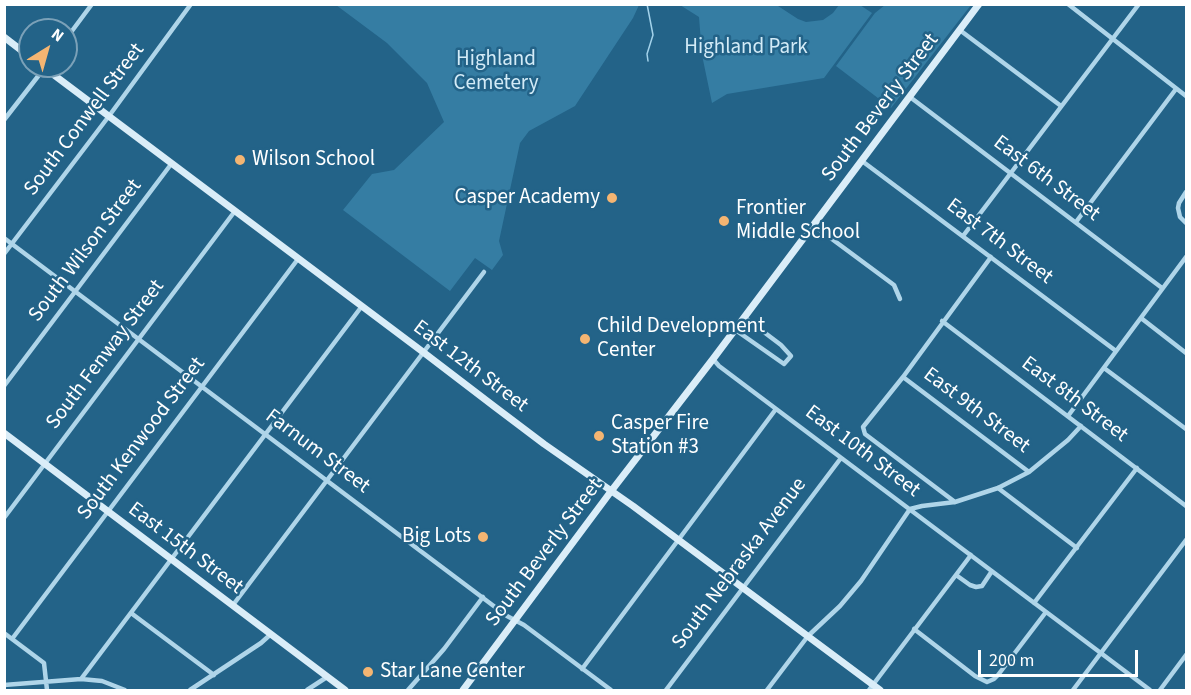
<!DOCTYPE html>
<html>
<head>
<meta charset="utf-8">
<style>
  body { margin:0 }
  #map { position:relative; width:1191px; height:695px; overflow:hidden; background:#236388; font-family:"Source Sans 3",sans-serif }
  canvas { display:block }
  .frame { position:absolute; inset:0; border:6px solid #fff; pointer-events:none }
  .north { position:absolute; left:18px; top:18px; width:60px; height:60px; box-sizing:border-box; background:#236388; border:2px solid #7ba1b8; border-radius:50%; rotate:37deg; font-size:16px; font-weight:700; line-height:24px; text-align:center; color:#fff }
  .north::after { content:''; display:block; margin:auto; width:21px; height:27px; background:#f4b572; clip-path:polygon(50% 0,100% 100%,50% 72%,0 100%) }
  .scale { position:absolute; left:978px; top:650px; width:160px; height:27px; box-sizing:border-box; border:3px solid #fff; border-top:0; padding-left:8px; font-size:18px; line-height:21px; white-space:nowrap; color:#fff; -webkit-text-stroke:4px #236388; paint-order:stroke }
</style>
</head>
<body>
<div id="map">
<canvas width="1191" height="695"></canvas>
<div class="frame"></div>
<div class="north">N</div>
<div class="scale">200 m</div>
</div>
<script>
const g = document.querySelector('canvas').getContext('2d');
g.lineJoin = 'round';
function paint(path, color) { g.fillStyle = color; g.fill(path, 'evenodd'); }
const toPath = rows => new Path2D(rows.map(r => 'M' + r).join(''));
function strokePath(path, color, width, dash) { g.strokeStyle = color; g.lineWidth = width; g.lineCap = dash ? 'butt' : 'round'; g.setLineDash(dash || []); g.stroke(path); }
function drawText(font, color, halo, rows, align = 'center') {
  g.font = font + ' "Source Sans 3",sans-serif'; g.lineWidth = 5; g.setLineDash([]); g.textBaseline = 'middle'; g.strokeStyle = halo; g.fillStyle = color; for (const [text, x, y, turn = 0] of rows) {
    g.save(); g.translate(x, y); g.rotate((+turn || 0) * Math.PI / 180); g.textAlign = isNaN(turn) ? turn : align; if (halo) g.strokeText(text, 0, 0); g.fillText(text, 0, 0); g.restore();
  }
}
paint(toPath([
  [336,5,639,5,633,18,575,106,529,131,520,143,499,241,503,255,492,270,475,258,450,291,343,210,372,174,394,170,444,122,427,83,387,43],
  [680,5,778,5,778,6,798,19,806,22,823,20,833,13,839,5,860,5,872,13,824,78,727,94,712,103,702,55,699,17],
  [885,5,971,5,891,108,836,66,875,13]
]), '#357da3');
strokePath(toPath([
  [647,4,653,35,647,54,648,61]
]), '#a3d2ea', 1.5);
strokePath(toPath([
  [1068,4,1186,96],
  [961,31,1061,106],
  [66,39,92,4],
  [910,97,1162,288],
  [4,120,46,66],
  [862,161,1116,351],
  [1186,192,1179,203,1178,208,1180,217,1186,223],
  [1076,222,1176,89],
  [813,225,894,285,900,299],
  [963,236,1139,4],
  [4,238,507,616,524,625,611,690],
  [4,254,109,116,191,4],
  [1141,318,1186,353],
  [942,321,1186,506],
  [734,329,784,364,791,356,781,345,744,317],
  [713,359,719,366,1150,690],
  [1104,368,1186,429],
  [903,377,1029,472],
  [4,386,172,163],
  [1068,416,1186,257],
  [998,488,1077,548],
  [955,502,865,434,863,427,903,377,991,257],
  [4,518,235,211],
  [956,575,970,585,976,587,982,586,992,571],
  [1034,603,1137,468],
  [233,605,484,272],
  [131,613,214,675],
  [914,629,975,676,987,682,994,679,998,675,1046,612],
  [4,633,44,663,47,690],
  [12,639,298,259],
  [582,669,776,409],
  [81,679,362,306],
  [4,685,81,679,102,681,125,690],
  [190,690,261,643,271,634],
  [307,690,327,677],
  [408,690,444,649,483,597],
  [666,690,841,458],
  [767,690,808,636,840,606,861,581,910,509,922,506,955,502,998,488,1029,472,1068,440,1081,426],
  [869,690,971,555],
  [1073,690,1186,540],
  [1160,690,1186,655]
]), '#afd5e9', 4.5);
strokePath(toPath([
  [4,37,30,57],
  [42,66,423,352,495,407,544,444,633,506,880,690],
  [4,433,345,690],
  [463,690,612,490,713,359,979,4]
]), '#daedf8', 7);
for (const [x, y, r, color] of [
  [240,160,6,"#f4b572"],
  [612,198,6,"#f4b572"],
  [724,221,6,"#f4b572"],
  [585,339,6,"#f4b572"],
  [599,436,6,"#f4b572"],
  [483,537,6,"#f4b572"],
  [368,672,6,"#f4b572"]
]) { const dot = new Path2D(); dot.arc(x, y, r, 0, 2 * Math.PI); g.fillStyle = color; g.fill(dot); strokePath(dot, '#236388', 2); }
drawText('21px', '#d3ebf7', '#236388', [
  ["Highland Park",746,48],
  ["Highland",496,60],
  ["Cemetery",496,84]
]);
drawText('21px', '#fff', '#236388', [
  ["South Beverly Street",881,108,-53],
  ["South Conwell Street",85,120,-53],
  ["East 6th Street",1046,179,37],
  ["East 7th Street",999,242,37],
  ["South Wilson Street",86,251,-53],
  ["South Fenway Street",106,355,-53],
  ["East 12th Street",470,367,37],
  ["East 8th Street",1074,400,37],
  ["East 9th Street",976,411,37],
  ["South Kenwood Street",142,439,-53],
  ["Farnum Street",317,452,37],
  ["East 10th Street",862,452,37],
  ["East 15th Street",185,549,37],
  ["South Beverly Street",545,553,-53],
  ["South Nebraska Avenue",740,564,-53]
]);
drawText('21px', '#fff', '#236388', [
  ["Wilson School",252,160],
  ["Casper Academy",600,198,"right"],
  ["Frontier",736,209],
  ["Middle School",736,233],
  ["Child Development",597,327],
  ["Center",597,351],
  ["Casper Fire",611,424],
  ["Station #3",611,448],
  ["Big Lots",471,537,"right"],
  ["Star Lane Center",380,672]
], 'left');
</script>
</body>
</html>
